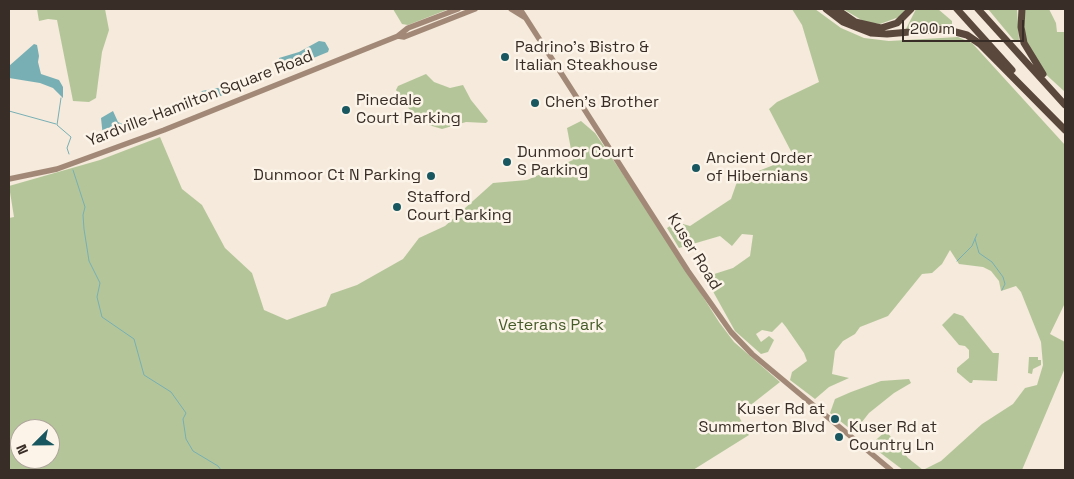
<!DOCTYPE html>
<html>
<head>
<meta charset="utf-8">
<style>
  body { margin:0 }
  #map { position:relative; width:1074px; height:479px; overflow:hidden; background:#f5eadb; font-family:"Space Grotesk",sans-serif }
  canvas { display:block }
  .frame { position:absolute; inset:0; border:10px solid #392e27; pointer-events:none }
  .north { position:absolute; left:10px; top:419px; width:50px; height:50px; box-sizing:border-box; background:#fcf4e8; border:1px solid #aea59b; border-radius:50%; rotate:247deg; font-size:14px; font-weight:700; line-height:20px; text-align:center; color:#392e27 }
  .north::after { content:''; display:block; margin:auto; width:18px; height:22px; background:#185760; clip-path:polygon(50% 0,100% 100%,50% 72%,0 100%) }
  .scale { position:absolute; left:902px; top:20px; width:122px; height:22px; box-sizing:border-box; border:2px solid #392e27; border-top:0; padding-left:6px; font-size:15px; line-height:18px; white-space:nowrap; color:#392e27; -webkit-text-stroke:4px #fcf4e8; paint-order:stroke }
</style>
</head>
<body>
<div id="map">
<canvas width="1074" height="479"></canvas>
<div class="frame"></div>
<div class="north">N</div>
<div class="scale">200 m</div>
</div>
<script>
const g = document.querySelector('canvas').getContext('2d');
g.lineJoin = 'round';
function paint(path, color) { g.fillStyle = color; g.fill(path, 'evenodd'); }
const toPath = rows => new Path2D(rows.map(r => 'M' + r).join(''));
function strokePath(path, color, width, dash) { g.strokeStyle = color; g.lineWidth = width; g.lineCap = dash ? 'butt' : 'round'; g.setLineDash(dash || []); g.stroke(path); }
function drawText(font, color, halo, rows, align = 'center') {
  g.font = font + ' "Space Grotesk",sans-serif'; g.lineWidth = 5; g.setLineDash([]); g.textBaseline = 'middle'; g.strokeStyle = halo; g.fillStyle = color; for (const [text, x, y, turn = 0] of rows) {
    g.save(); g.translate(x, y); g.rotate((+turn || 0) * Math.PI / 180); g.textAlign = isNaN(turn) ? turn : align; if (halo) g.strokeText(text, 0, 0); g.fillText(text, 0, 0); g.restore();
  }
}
paint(toPath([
  [37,9,105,9,109,30,102,52,96,98,89,102,73,101,57,20,48,19,39,21],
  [393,9,449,9,408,25,402,24],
  [792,9,815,9,841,28,864,38,889,41,958,37,972,43,1065,145,1065,303,1050,334,1065,342,1065,368,1022,470,903,470,870,445,886,431,908,458,923,470,941,461,982,424,1013,404,1025,388,1037,385,1043,365,1041,342,1021,292,1016,286,1001,291,999,281,991,271,983,267,959,264,950,250,942,264,932,273,922,274,888,316,860,327,855,334,843,341,835,351,832,374,849,378,829,387,815,399,790,380,792,372,807,361,804,353,786,327,782,322,772,332,762,330,756,334,761,342,769,336,774,340,768,352,761,354,735,331,705,277,733,268,750,256,753,235,742,234,732,246,720,236,679,248,667,228,676,222,690,226,731,199,738,179,794,157,769,109,777,102,819,82,802,25],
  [843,9,906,9,899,17,880,24,865,22],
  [916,9,938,9,952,21,952,24,906,29],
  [988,9,1017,9,1019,40,1016,42,1012,38],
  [1025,9,1049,9,1056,23,1057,32,1064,32,1065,28,1065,92,1040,69,1026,45,1023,15],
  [426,74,434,82,450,88,463,85,471,100,488,121,486,123,466,122,442,129,422,123,414,116,396,90,398,86],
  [581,121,595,133,662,232,719,322,734,342,780,382,738,415,749,435,693,470,9,470,9,218,14,217,9,186,100,160,160,137,182,189,202,205,225,248,252,273,264,310,287,320,326,306,331,294,357,285,403,259,419,238,445,226,493,183,527,180,573,160,567,128],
  [20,429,50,429,50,459,20,459],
  [954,313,963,316,993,353,999,353,997,381,973,380,972,383,970,383,957,372,957,368,969,358,969,350,965,346,959,345,942,325],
  [1029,357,1038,357,1038,360,1041,360,1041,365,1033,369,1032,374,1028,373],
  [909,379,911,383,894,393,869,413,854,432,830,413,835,399,851,392,881,381]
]), '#b4c699');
paint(toPath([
  [319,41,325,42,329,49,328,52,289,68,285,68,279,64,279,58,299,52],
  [34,44,37,45,39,56,38,62,41,74,59,80,63,87,63,98,53,88,40,83,9,78,9,66],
  [256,72,262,74,261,79,258,81,205,102,202,100,200,94,202,91,228,86],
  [113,111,118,122,129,127,103,137,101,118]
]), '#77afb5');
strokePath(toPath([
  [61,98,57,125,71,137,67,148,69,154],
  [9,111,56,124],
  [73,170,85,207,83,215,84,229,89,261,100,283,97,297,102,317,134,339,144,375,171,392,186,413,183,419,186,439,193,451,218,466,221,470],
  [975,239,979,253,992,262,1003,277,1005,284,1002,290],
  [957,261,972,246,977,234]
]), '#77afb5', 1);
strokePath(toPath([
  [511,9,524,17],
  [520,9,688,271,731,332,752,354,891,470],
  [398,36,404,37,475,9],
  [9,179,57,169,164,130,368,48,398,36,408,28,458,9]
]), '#a28977', 5.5);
strokePath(toPath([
  [826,9,843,22,871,33,887,34,944,29,967,35,980,44,1065,130],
  [836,9,855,22,881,28,897,23,911,9],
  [957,9,1012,70],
  [978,9,1065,105],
  [1022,9,1021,27,1024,43,1043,74]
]), '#5b483d', 7);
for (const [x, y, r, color] of [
  [505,57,5,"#185760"],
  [535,103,5,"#185760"],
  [346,110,5,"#185760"],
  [507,162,5,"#185760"],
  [696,168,5,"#185760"],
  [431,176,5,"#185760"],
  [397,207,5,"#185760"],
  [835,419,5,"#185760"],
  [839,437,5,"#185760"]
]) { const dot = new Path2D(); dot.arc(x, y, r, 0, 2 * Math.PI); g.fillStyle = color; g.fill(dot); strokePath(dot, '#fcf4e8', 2); }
drawText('16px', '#392e27', '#fcf4e8', [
  ["Padrino's Bistro &",515,48],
  ["Italian Steakhouse",515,66],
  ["Pinedale",356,101],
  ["Court Parking",356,119],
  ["Chen's Brother",545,103],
  ["Dunmoor Court",517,153],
  ["S Parking",517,171],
  ["Ancient Order",706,159],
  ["of Hibernians",706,177],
  ["Dunmoor Ct N Parking",421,176,"right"],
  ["Stafford",407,198],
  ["Court Parking",407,216],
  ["Kuser Rd at",825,410,"right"],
  ["Summerton Blvd",825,428,"right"],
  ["Kuser Rd at",849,428],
  ["Country Ln",849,446]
], 'left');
drawText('16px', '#392e27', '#fcf4e8', [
  ["Yardville-Hamilton Square Road",200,99,-21],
  ["Kuser Road",694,252,58]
]);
drawText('16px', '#455b28', '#fcf4e8', [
  ["Veterans Park",551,326]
]);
</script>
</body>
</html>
